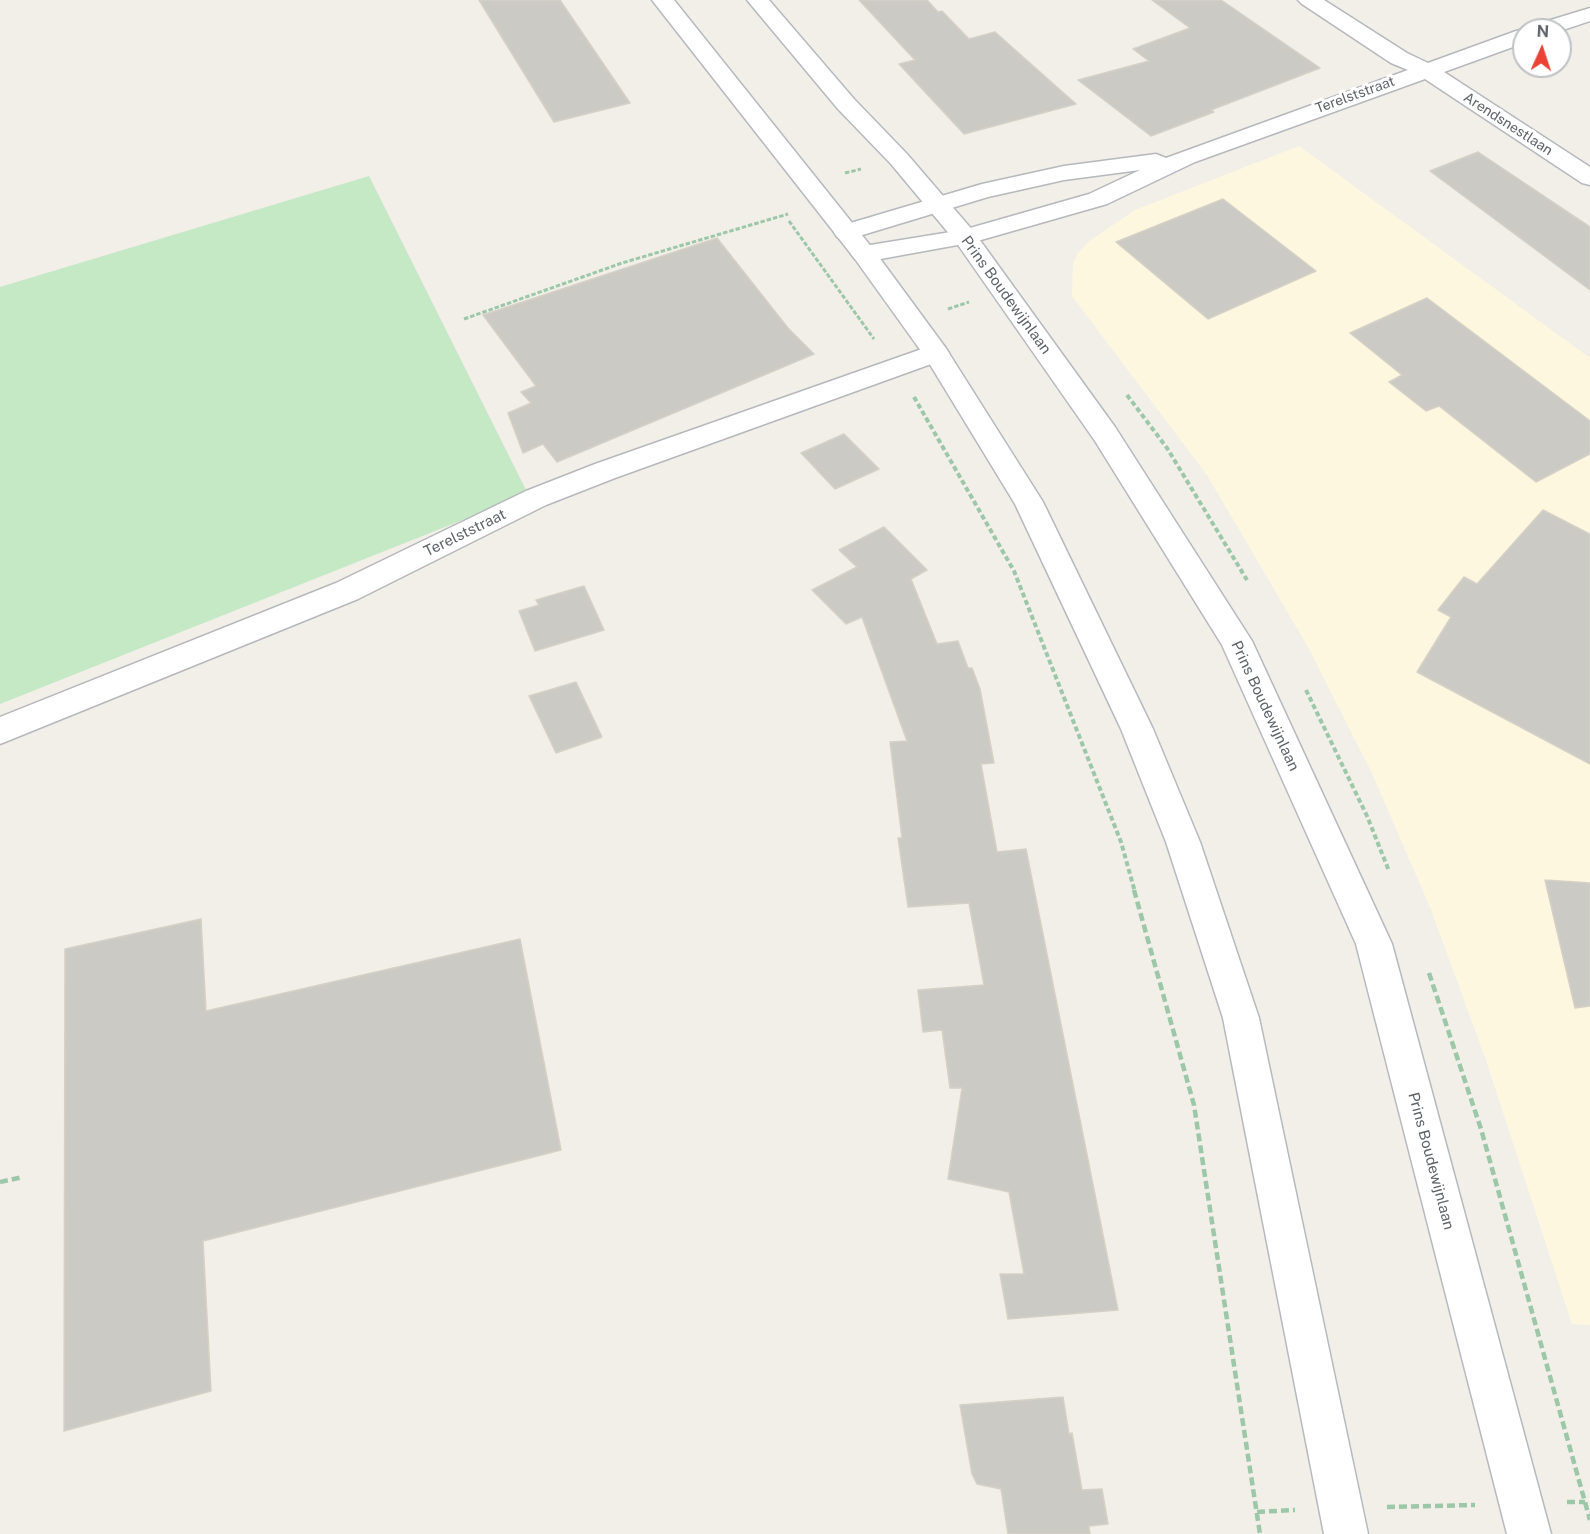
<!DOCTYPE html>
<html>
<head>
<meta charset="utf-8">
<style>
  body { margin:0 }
  #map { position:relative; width:1590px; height:1534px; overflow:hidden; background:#f1efe8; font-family:"Public Sans",sans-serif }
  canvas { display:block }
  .north { position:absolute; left:1512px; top:18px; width:60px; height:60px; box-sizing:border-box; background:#fff; border:2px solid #bfc1c3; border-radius:50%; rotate:3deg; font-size:16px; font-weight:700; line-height:24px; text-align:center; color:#5f6368 }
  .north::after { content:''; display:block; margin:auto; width:21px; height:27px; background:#ea4335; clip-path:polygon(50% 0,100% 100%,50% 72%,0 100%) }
</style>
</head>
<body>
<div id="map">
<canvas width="1590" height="1534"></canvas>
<div class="north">N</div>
</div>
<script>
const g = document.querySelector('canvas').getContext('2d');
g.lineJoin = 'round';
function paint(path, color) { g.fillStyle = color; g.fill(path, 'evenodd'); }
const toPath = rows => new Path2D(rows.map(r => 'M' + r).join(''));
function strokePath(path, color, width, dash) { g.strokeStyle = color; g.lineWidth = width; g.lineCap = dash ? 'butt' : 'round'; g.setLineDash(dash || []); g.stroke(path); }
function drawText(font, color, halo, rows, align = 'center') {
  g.font = font + ' "Public Sans",sans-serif'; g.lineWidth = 6; g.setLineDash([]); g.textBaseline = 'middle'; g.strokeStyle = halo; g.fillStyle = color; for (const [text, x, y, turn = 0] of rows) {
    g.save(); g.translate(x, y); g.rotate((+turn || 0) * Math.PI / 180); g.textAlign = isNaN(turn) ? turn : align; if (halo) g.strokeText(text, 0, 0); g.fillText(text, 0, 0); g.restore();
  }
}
paint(toPath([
  [1299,146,1590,358,1590,1325,1572,1324,1486,1060,1430,907,1371,771,1308,647,1207,475,1072,296,1073,264,1077,254,1088,242,1135,210]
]), '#fef7e0');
paint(toPath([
  [369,176,528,494,0,704,0,287]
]), '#c5e8c5');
const building = toPath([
  [479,0,560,0,630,103,554,122,479,0],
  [859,0,927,0,938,12,942,11,969,39,995,32,1076,104,964,134,899,64,915,60,859,0],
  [1152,0,1221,0,1320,68,1211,110,1214,112,1151,136,1078,80,1149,61,1133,49,1190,28,1152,0],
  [1478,152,1590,227,1590,290,1430,171,1478,152],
  [1223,199,1316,271,1208,319,1116,242,1223,199],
  [717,238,788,328,814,354,557,462,543,444,523,453,508,413,531,403,521,392,536,386,483,315,717,238],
  [1427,298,1590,421,1590,454,1536,482,1439,406,1426,411,1389,382,1402,375,1350,333,1427,298],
  [844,434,879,469,835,489,801,453,844,434],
  [1543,510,1590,534,1590,764,1417,672,1451,617,1438,610,1464,577,1477,584,1543,510],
  [884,527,927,570,911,579,937,644,958,641,968,668,972,668,980,689,994,763,981,764,997,852,1026,849,1118,1310,1008,1319,1000,1274,1024,1274,1009,1192,948,1179,962,1088,950,1088,942,1030,923,1032,918,990,984,985,969,903,908,907,898,838,902,838,890,742,907,741,862,617,846,624,812,590,857,567,839,550,884,527],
  [584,586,604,630,535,651,519,611,539,605,536,600,584,586],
  [576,682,602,737,556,753,529,696,576,682],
  [1545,880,1590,883,1590,1006,1575,1008,1545,880],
  [201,919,206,1011,520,939,561,1150,203,1241,211,1391,64,1431,65,949,201,919],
  [1063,1397,1069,1434,1072,1433,1082,1490,1102,1489,1108,1524,1089,1526,1090,1534,1008,1534,1001,1489,977,1484,972,1474,960,1405,1063,1397]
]);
paint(building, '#cccac5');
strokePath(building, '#d6d1c6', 1.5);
const street = toPath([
  [1298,0,1324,0,1407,53,1428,63,1516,31,1524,29,1526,30,1524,30,1524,43,1444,72,1590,167,1590,185,1582,183,1425,79,1195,162,1107,204,974,242,864,262,855,259,851,254,855,249,864,246,963,230,1089,194,1140,170,1064,180,988,197,846,240,837,237,834,232,837,227,982,184,1064,166,1156,154,1166,158,1408,70,1391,63,1302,4,1298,0],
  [1590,8,1590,21,1560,31,1531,30,1534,25,1590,8],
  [936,344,945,347,949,353,945,359,615,478,546,505,358,599,0,744,0,717,336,583,526,491,595,464,936,344]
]);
const secondary = toPath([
  [652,0,674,0,873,249,945,347,1043,502,1153,729,1200,842,1259,1018,1368,1534,1324,1534,1223,1018,1166,842,1121,729,1015,504,926,358,855,259,652,0],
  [747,0,769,0,854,99,907,154,974,232,1115,427,1252,641,1392,944,1551,1534,1507,1534,1356,944,1222,645,1095,441,956,242,891,164,838,109,747,0]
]);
strokePath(street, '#b5b8bc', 3);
strokePath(secondary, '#b6babf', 3);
strokePath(toPath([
  [845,173,861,169],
  [789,221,874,339],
  [948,309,969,302],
  [464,319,622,263,788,214]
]), '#9cc7a9', 3, [4.5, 2]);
strokePath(toPath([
  [1127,395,1167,448,1247,580],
  [914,397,1014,571,1121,842,1135,892],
  [1306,690,1367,816,1389,871]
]), '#9cc7a9', 4, [5, 3]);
strokePath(toPath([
  [1134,890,1194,1105,1260,1534],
  [1429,973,1481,1129,1590,1520],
  [0,1182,23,1177],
  [1567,1502,1585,1502],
  [1387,1507,1475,1505],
  [1257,1512,1295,1510]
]), '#9cc7a9', 4.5, [8, 4]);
paint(street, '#fff');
paint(secondary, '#fff');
drawText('14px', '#5f6368', '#fff', [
  ["Terelststraat",1355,95,-20],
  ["Arendsnestlaan",1508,124,33]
]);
drawText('15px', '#5f6368', '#fff', [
  ["Prins Boudewijnlaan",1006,295,54],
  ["Terelststraat",465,533,-26],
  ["Prins Boudewijnlaan",1265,706,65],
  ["Prins Boudewijnlaan",1431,1161,75]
]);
</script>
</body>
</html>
